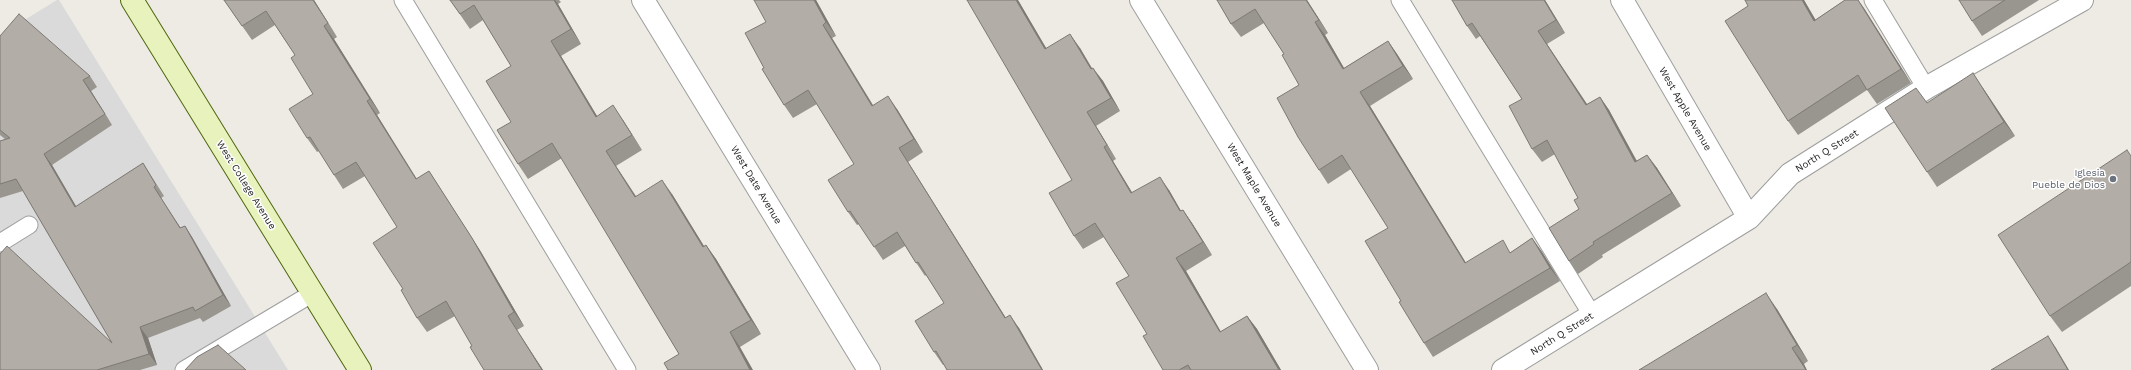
<!DOCTYPE html>
<style>
body{margin:0}
canvas{display:block;background:#edebe3}
</style>
<canvas width="2131" height="370"></canvas>
<script>
const ctx = document.querySelector('canvas').getContext('2d');
ctx.lineJoin = 'round';
function fillPath(path, color) {
  ctx.fillStyle = color;
  ctx.fill(path, 'evenodd');
}
function toPath(rows) {
  const path = new Path2D();
  for (const r of rows) {
    path.moveTo(r[0], r[1]);
    for (let i = 2; i < r.length; i += 2) path.lineTo(r[i], r[i + 1]);
  }
  return path;
}
function trace(path, color, width, dash) {
  ctx.strokeStyle = color;
  ctx.lineWidth = width;
  ctx.lineCap = dash ? 'butt' : 'round';
  ctx.setLineDash(dash || []);
  ctx.stroke(path);
}
function write(font, color, halo, rows, align = 'center') {
  ctx.font = font + ' "Work Sans",sans-serif';
  ctx.lineWidth = 3;
  ctx.setLineDash([]);
  ctx.textBaseline = 'middle';
  ctx.strokeStyle = halo;
  ctx.fillStyle = color;
  for (const [text, x, y, turn = 0] of rows) {
    ctx.save();
    ctx.translate(x, y);
    ctx.rotate((+turn || 0) * Math.PI / 180);
    ctx.textAlign = isNaN(turn) ? turn : align;
    if (halo) ctx.strokeText(text, 0, 0);
    ctx.fillText(text, 0, 0);
    ctx.restore();
  }
}
fillPath(toPath([
 [57,0,59,0,288,370,0,370,0,35]
]), '#dbdada');
const lane = toPath([
 [403,0,627,370],
 [1400,0,1592,315],
 [1873,0,1926,88],
 [0,243,29,225],
 [184,370,313,293]
]);
const street = toPath([
 [643,0,869,370],
 [1141,0,1367,370],
 [1622,0,1749,218],
 [1503,370,1749,218,1790,174,1926,88,2082,0]
]);
const secondary = toPath([
 [132,0,360,370]
]);
trace(lane, '#9e9e9e', 19);
trace(street, '#9e9e9e', 24);
trace(secondary, '#506710', 24);
trace(lane, '#fff', 17);
trace(street, '#fff', 22);
trace(secondary, '#e7f2bc', 22);
fillPath(toPath([
 [224,0,314,0,337,37,334,39,380,113,377,115,417,179,429,171,438,185,481,252,524,326,517,330,543,370,484,370,472,346,455,316,427,332,417,318,403,289,397,227,365,176,343,189,334,175,319,151,317,152,307,138,313,94,295,55,275,25,252,40],
 [450,0,559,0,561,2,558,4,581,44,561,56,597,116,623,120,642,150,616,166,636,196,672,194,704,246,706,245,716,259,761,334,740,347,679,354,562,158,528,179,518,164,511,122,511,66,483,20,470,29],
 [816,0,836,36,832,38,873,105,897,109,923,152,908,162,1006,318,1019,328,1043,370,947,370,944,365,943,365,934,352,944,303,926,275,925,276,905,246,883,260,859,224,857,225,848,212,854,164,817,104,793,118,784,105,764,68,766,22],
 [1018,0,1046,49,1080,48,1092,68,1103,81,1120,111,1096,126,1116,159,1113,161,1132,193,1169,190,1181,211,1183,210,1192,223,1212,255,1186,271,1221,332,1247,316,1257,329,1281,370,1163,370,1147,334,1129,276,1104,237,1083,249,1074,236,1072,180],
 [1217,0,1307,0,1328,33,1325,35,1344,68,1388,41,1397,54,1413,79,1370,106,1466,263,1511,252,1532,238,1542,252,1560,281,1433,357,1424,343,1401,301,1388,228,1351,169,1328,184,1319,170,1299,85,1284,54,1264,23,1241,37,1231,24],
 [1452,0,1545,0,1565,33,1547,44,1587,104,1600,97,1609,110,1637,161,1647,155,1657,168,1681,206,1602,255,1603,257,1578,274,1569,261,1579,209,1578,198,1555,154,1542,162,1532,149,1522,99,1480,36,1476,39,1467,26],
 [1745,0,1804,0,1815,20,1845,0,1858,0,1911,83,1877,104,1867,90,1798,135,1788,121,1748,6],
 [1959,0,2039,0,1982,36,1972,21],
 [0,36,90,76,97,87,91,91,112,125,52,165,76,207,143,163,164,196,161,198,180,228,185,226,192,237,231,306,203,322,200,318,148,338,157,365,140,370,0,370,112,343,23,191,0,198,0,141,5,139,0,135],
 [1983,88,2015,136,1937,187,1927,172,1927,103],
 [2131,156,2131,286,2062,332,2050,316],
 [1777,309,1808,361,1804,364,1639,370]
]), '#99958f');
fillPath(toPath([
 [313,0,314,0,337,37,328,23],
 [554,0,555,0,558,4,581,44,571,29],
 [814,0,816,0,836,36,826,22],
 [1016,0,1018,0,1055,63,1045,49],
 [1306,0,1307,0,1328,33,1319,20],
 [1544,0,1545,0,1565,33,1556,20],
 [1802,0,1804,0,1824,34,1814,21],
 [1858,0,1864,8,1911,83,1901,69],
 [1315,22,1325,35,1352,82,1343,69],
 [823,25,832,38,881,119,872,106],
 [324,26,334,39,380,113,370,99],
 [1538,31,1547,44,1596,118,1586,105],
 [1070,34,1080,48,1100,83,1091,69],
 [551,41,561,56,606,131,596,117],
 [1388,41,1397,54,1413,79,1403,66],
 [1093,68,1103,81,1120,111,1111,98],
 [1973,73,2015,136,2004,122],
 [83,80,91,91,112,125,105,114],
 [1360,92,1370,106,1474,276,1465,263],
 [888,96,897,109,923,152,914,139],
 [1600,97,1609,110,1644,175,1635,162],
 [367,101,377,115,425,193,416,179],
 [613,105,623,120,642,150,632,135],
 [1087,112,1096,126,1116,159,1107,145],
 [1104,147,1113,161,1141,207,1131,193],
 [899,148,908,162,1014,331,1005,318],
 [606,151,616,166,645,211,635,197],
 [44,154,52,165,83,218,75,207],
 [1647,155,1657,168,1681,206,1672,193],
 [429,171,438,185,481,252,524,326,514,312],
 [1160,177,1169,190,1189,225,1180,211],
 [662,180,672,194,713,261,703,247],
 [154,187,161,198,188,239,180,228],
 [1183,210,1192,223,1212,255,1203,242],
 [185,226,192,237,231,306,223,295],
 [1532,238,1542,252,1560,281,1550,268],
 [706,245,716,259,761,334,751,320],
 [1176,258,1186,271,1229,346,1220,332],
 [1766,293,1777,309,1808,361,1797,345],
 [1010,315,1019,328,1043,370,1042,370],
 [508,316,517,330,543,370,542,370],
 [1247,316,1257,329,1281,370,1279,370],
 [140,327,148,338,157,365,149,354],
 [730,332,740,347,753,370,750,370],
 [2048,336,2056,348,2069,370,2068,370],
 [1792,348,1804,364,1807,370,1806,370]
]), '#7d7974');
const building = toPath([
 [224,0,313,0,328,23,324,26,370,99,367,101,416,179,429,171,472,238,514,312,508,316,542,370,484,370,470,347,472,346,446,301,417,318,401,290,403,289,373,243,397,227,356,162,334,175,310,137,307,138,289,109,313,94,291,58,295,55,266,11,242,26,224,0],
 [450,0,554,0,571,29,551,41,596,117,613,105,632,135,606,151,635,197,662,180,703,247,706,245,751,320,730,332,750,370,668,370,664,363,679,354,552,143,518,164,497,130,511,122,486,81,511,66,474,5,460,14,450,0],
 [754,0,814,0,826,22,823,25,872,106,888,96,914,139,899,148,1005,318,1010,315,1042,370,947,370,936,351,934,352,915,321,944,303,918,262,916,263,897,232,874,247,850,211,848,212,828,180,854,164,808,90,784,105,762,69,764,68,745,33,766,22,754,0],
 [967,0,1016,0,1045,49,1070,34,1091,69,1093,68,1111,98,1087,112,1107,145,1104,147,1131,193,1160,177,1180,211,1183,210,1203,242,1176,258,1220,332,1247,316,1279,370,1191,370,1188,365,1179,370,1163,370,1143,336,1147,334,1116,283,1129,276,1095,223,1074,236,1049,193,1072,180,967,0],
 [1217,0,1306,0,1319,20,1315,22,1343,69,1388,41,1403,66,1360,92,1465,263,1503,240,1510,253,1532,238,1550,268,1424,343,1399,302,1401,301,1365,241,1388,228,1342,155,1319,170,1298,137,1277,98,1299,85,1282,55,1284,54,1255,9,1231,24,1217,0],
 [1452,0,1544,0,1556,20,1538,31,1586,105,1600,97,1635,162,1647,155,1672,193,1593,242,1594,244,1569,261,1549,228,1579,209,1574,200,1578,198,1547,140,1532,149,1509,106,1522,99,1472,23,1467,26,1452,0],
 [1745,0,1802,0,1814,21,1845,0,1858,0,1901,69,1867,90,1858,75,1788,121,1725,21,1748,6,1745,0],
 [1959,0,2005,0,1972,21,1959,0],
 [19,14,90,76,83,80,105,114,44,154,75,207,143,163,156,185,154,187,180,228,185,226,223,295,195,311,193,307,140,327,149,354,97,370,0,370,0,254,7,246,112,343,16,179,0,184,0,141,10,138,0,130,0,36,19,14],
 [1973,73,2004,122,1927,172,1885,108,1916,88,1927,103,1973,73],
 [2127,150,2131,156,2131,262,2050,316,1998,235,2127,150],
 [1766,293,1797,345,1792,348,1806,370,1639,370,1766,293],
 [2048,336,2068,370,1991,370,2048,336],
 [218,345,246,370,185,370,197,357,218,345]
]);
fillPath(building, '#b2ada6');
trace(building, '#7d7974', 1);
for (const [x, y, r, color] of [
 [2113,179,4,"#6b7280"]
]) {
  const dot = new Path2D();
  dot.arc(x, y, r, 0, 2 * Math.PI);
  ctx.fillStyle = color;
  ctx.fill(dot);
  trace(dot, '#fff', 1.5);
}
write('10px', '#1d1d1d', '#fff', [
 ["West Apple Avenue",1685,109,60],
 ["North Q Street",1827,151,-32],
 ["West College Avenue",246,185,58],
 ["West Date Avenue",756,185,59],
 ["West Maple Avenue",1254,185,59],
 ["North Q Street",1562,334,-32]
]);
write('10px', '#5b616d', '#fff', [
 ["Iglesia",2105,173],
 ["Pueble de Dios",2105,185]
], 'right');
</script>
